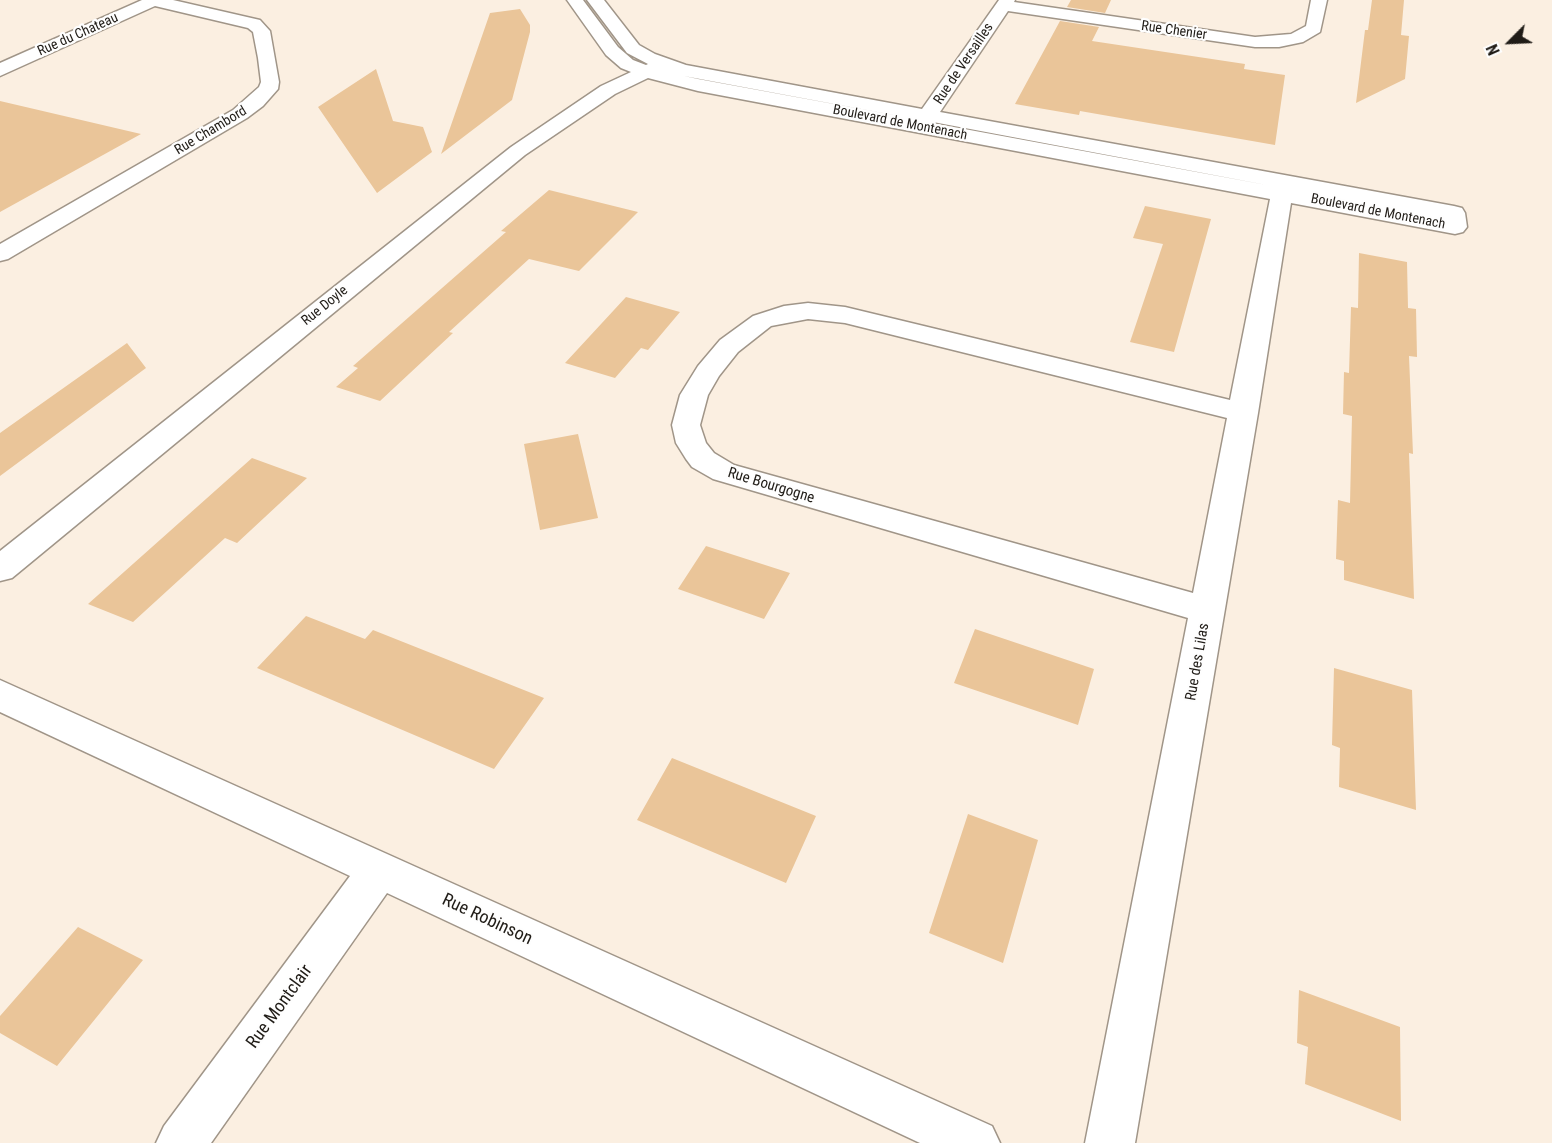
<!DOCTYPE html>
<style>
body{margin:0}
#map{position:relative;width:1552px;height:1143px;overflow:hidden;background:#fbefe1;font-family:"Roboto Condensed",sans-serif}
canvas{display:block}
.north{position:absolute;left:1480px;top:12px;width:60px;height:60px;-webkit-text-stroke:4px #fefefe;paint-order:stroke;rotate:246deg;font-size:16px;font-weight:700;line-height:24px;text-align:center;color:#201c17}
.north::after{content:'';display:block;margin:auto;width:21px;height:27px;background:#201c17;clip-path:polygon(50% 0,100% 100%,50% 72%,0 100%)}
</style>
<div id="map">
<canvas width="1552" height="1143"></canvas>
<div class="north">N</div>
</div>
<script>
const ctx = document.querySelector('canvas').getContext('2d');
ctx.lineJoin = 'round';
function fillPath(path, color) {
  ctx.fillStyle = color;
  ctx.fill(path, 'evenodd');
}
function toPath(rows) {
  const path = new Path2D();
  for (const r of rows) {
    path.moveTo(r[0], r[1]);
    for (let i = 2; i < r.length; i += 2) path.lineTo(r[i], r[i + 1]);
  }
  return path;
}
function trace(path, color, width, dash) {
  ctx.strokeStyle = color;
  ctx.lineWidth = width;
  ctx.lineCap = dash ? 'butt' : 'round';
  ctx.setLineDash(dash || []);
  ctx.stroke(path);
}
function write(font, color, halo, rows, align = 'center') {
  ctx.font = font + ' "Roboto Condensed",sans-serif';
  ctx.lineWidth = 4.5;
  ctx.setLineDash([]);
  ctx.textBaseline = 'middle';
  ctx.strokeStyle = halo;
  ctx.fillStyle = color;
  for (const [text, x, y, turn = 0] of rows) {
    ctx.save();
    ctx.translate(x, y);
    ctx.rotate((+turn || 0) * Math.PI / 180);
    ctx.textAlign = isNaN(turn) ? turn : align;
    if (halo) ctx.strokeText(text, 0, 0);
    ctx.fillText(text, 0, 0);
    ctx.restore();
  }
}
fillPath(toPath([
 [1071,0,1111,0,1105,13,1067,7],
 [1372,0,1404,0,1401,35,1409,36,1405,79,1356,103,1365,30,1368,30],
 [520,9,530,25,530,32,512,100,441,154,490,13],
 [1060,21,1099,27,1092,41,1245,64,1244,69,1285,75,1275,145,1080,111,1079,115,1015,104],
 [376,69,393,121,423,127,432,152,377,193,318,107],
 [0,101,141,134,0,212],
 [549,190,638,212,579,271,529,259,449,332,453,333,380,401,336,387,358,368,353,366,506,232,501,231],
 [1145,206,1211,219,1174,352,1130,342,1163,244,1133,238],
 [1359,253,1407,262,1408,308,1416,309,1417,357,1409,356,1413,454,1409,453,1414,599,1344,580,1344,561,1336,559,1338,500,1350,503,1352,416,1343,414,1344,372,1349,373,1351,307,1358,308],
 [626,297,680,312,648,350,641,348,615,378,565,363],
 [127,343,146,368,0,476,0,433],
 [578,434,598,518,540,530,524,444],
 [252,458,307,478,237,543,225,538,133,622,88,604],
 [706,546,790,573,764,619,678,589],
 [306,616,365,639,373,630,544,698,494,769,257,668],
 [975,629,1094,669,1078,725,954,683],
 [1334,668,1412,690,1416,810,1339,787,1340,748,1332,745],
 [672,758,816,816,786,883,637,820],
 [968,814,1038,840,1003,963,929,933],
 [78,927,143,960,57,1066,0,1033,0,1016],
 [1299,990,1400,1027,1401,1121,1305,1084,1308,1047,1297,1043]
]), '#eac599');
const minor = toPath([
 [142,0,173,0,260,20,270,31,279,82,278,89,263,106,247,118,8,259,0,261,0,244,233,110,259,87,261,82,258,58,253,32,248,28,155,6,0,76,0,63,142,0],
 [567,0,583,0,618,47,633,60,646,65,648,64,627,53,587,0,604,0,639,45,655,54,686,65,922,109,999,0,1015,0,1014,2,1255,37,1291,34,1306,26,1311,0,1327,0,1320,32,1303,42,1279,47,1255,47,1008,11,940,112,1454,206,1462,208,1465,213,1467,227,1463,232,1455,234,1291,203,1258,413,1135,1143,1085,1143,1188,618,713,479,692,467,686,459,676,443,672,425,680,395,698,366,720,340,753,316,784,306,808,303,845,307,1230,400,1270,199,698,91,648,78,615,94,525,155,12,578,0,581,0,551,511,147,601,86,631,72,621,68,606,55,567,0],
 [684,76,915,119,698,79,684,76],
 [933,122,1272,186,932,123,933,122],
 [808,319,845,323,1227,418,1193,593,734,465,714,453,706,443,700,425,708,395,719,376,738,352,771,326,808,319],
 [0,680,992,1126,1000,1143,920,1143,387,893,211,1143,156,1143,164,1126,350,876,0,712,0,680]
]);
trace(minor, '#a09588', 3);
fillPath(minor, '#fff');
write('14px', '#201c17', '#fefefe', [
 ["Rue Chenier",1174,31,8],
 ["Rue du Chateau",78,35,-24],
 ["Rue de Versailles",964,64,-56],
 ["Boulevard de Montenach",900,123,11],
 ["Rue Chambord",211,131,-31],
 ["Boulevard de Montenach",1378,212,11],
 ["Rue Doyle",325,306,-39]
]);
write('15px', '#201c17', '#fefefe', [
 ["Rue Bourgogne",771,486,17],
 ["Rue des Lilas",1198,662,-80]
]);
write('18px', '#201c17', '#fefefe', [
 ["Rue Robinson",487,920,25],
 ["Rue Montclair",280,1007,-54]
]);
</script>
